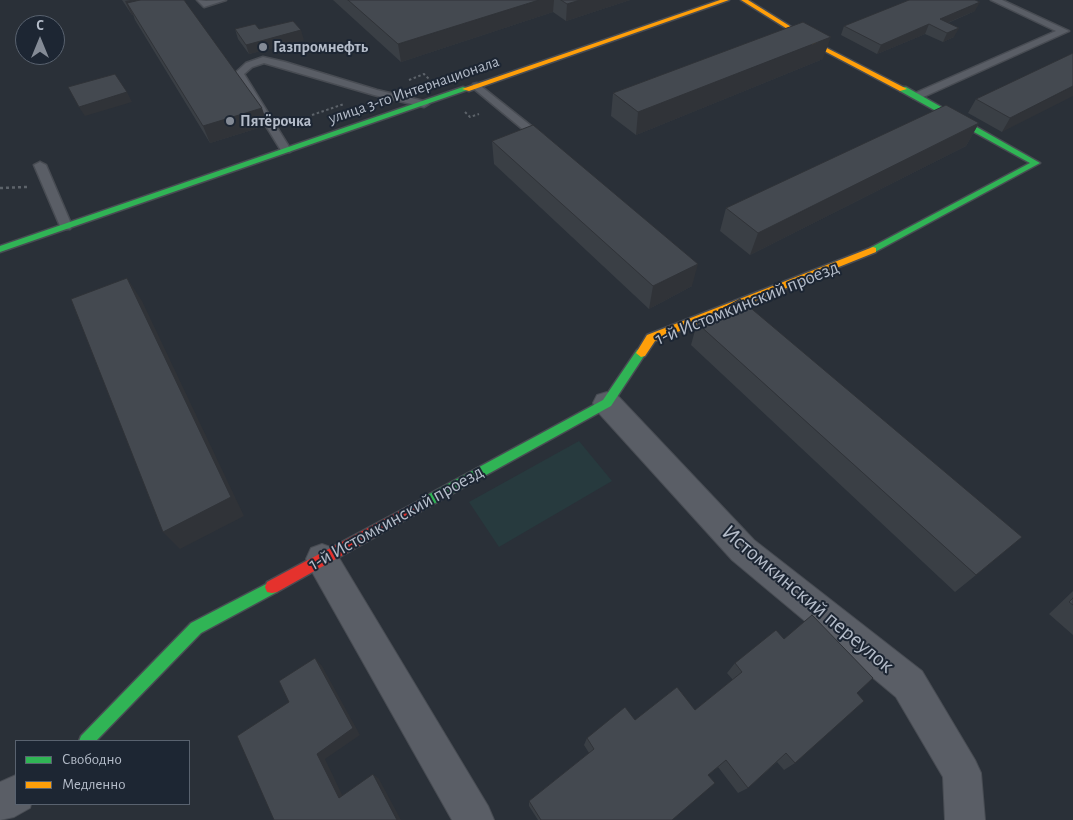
<!DOCTYPE html>
<meta charset="utf-8">
<style>
body{margin:0}
#map{position:relative;width:1073px;height:820px;overflow:hidden;background:#2a3038;font-family:"Alegreya Sans",sans-serif}
canvas{display:block}
.legend{position:absolute;left:15px;top:740px;width:175px;height:65px;box-sizing:border-box;background:#1d2633;border:1px solid #59626f;margin:0;padding:6px 9px;list-style:none;font-size:15px;color:#b4bcc9}
.legend li{display:flex;align-items:center;gap:10px;height:25px}
.legend b{width:25px;border:1px solid #59626f}
.north{position:absolute;left:15px;top:15px;width:50px;height:50px;box-sizing:border-box;background:#1d2633;border:1px solid #59626f;border-radius:50%;rotate:0deg;font-size:14px;font-weight:700;line-height:20px;text-align:center;color:#b4bcc9}
.north::after{content:'';display:block;margin:auto;width:18px;height:22px;background:#848b96;clip-path:polygon(50% 0,100% 100%,50% 72%,0 100%)}
</style>
<div id="map">
<canvas width="1073" height="820"></canvas>
<ul class="legend">
<li><b style="height:6px;background:#30b455"></b>Свободно</li>
<li><b style="height:6px;background:#ff9f0a"></b>Медленно</li>
</ul>
<div class="north">С</div>
</div>
<script>
const ctx = document.querySelector('canvas').getContext('2d');
ctx.lineJoin = 'round';
function fillPath(path, color) {
  ctx.fillStyle = color;
  ctx.fill(path, 'evenodd');
}
function toPath(rows) {
  const path = new Path2D();
  for (const r of rows) {
    path.moveTo(r[0], r[1]);
    for (let i = 2; i < r.length; i += 2) path.lineTo(r[i], r[i + 1]);
  }
  return path;
}
function trace(path, color, width, dash) {
  ctx.strokeStyle = color;
  ctx.lineWidth = width;
  ctx.lineCap = dash ? 'butt' : 'round';
  ctx.setLineDash(dash || []);
  ctx.stroke(path);
}
function write(font, color, halo, rows, align = 'center') {
  ctx.font = font + ' "Alegreya Sans",sans-serif';
  ctx.lineWidth = 4;
  ctx.setLineDash([]);
  ctx.textBaseline = 'middle';
  ctx.strokeStyle = halo;
  ctx.fillStyle = color;
  for (const [text, x, y, turn = 0] of rows) {
    ctx.save();
    ctx.translate(x, y);
    ctx.rotate((+turn || 0) * Math.PI / 180);
    ctx.textAlign = isNaN(turn) ? turn : align;
    if (halo) ctx.strokeText(text, 0, 0);
    ctx.fillText(text, 0, 0);
    ctx.restore();
  }
}
fillPath(toPath([
 [579,441,612,481,499,547,469,502]
]), '#273a3e');
const lane = toPath([
 [197,0,206,1,226,0,204,7,197,0],
 [991,0,1002,0,1069,31,921,98,913,98,913,94,1056,31,991,0],
 [263,57,285,62,377,90,428,102,429,104,424,107,374,95,264,63,252,67,244,74,291,150,290,152,282,152,234,74,246,63,263,57],
 [477,83,545,137,546,139,545,141,537,141,473,88,473,84,477,83],
 [40,162,46,165,72,226,70,229,62,229,60,226,34,165,40,162]
]);
const street = toPath([
 [607,392,617,395,754,540,922,671,975,760,981,773,985,820,945,820,943,777,896,697,732,560,597,411,593,403,597,395,607,392],
 [322,544,333,548,488,806,494,820,452,820,311,570,306,559,311,548,322,544],
 [16,775,16,804,31,804,30,808,14,817,0,820,0,782,16,775]
]);
const fast = toPath([
 [463,87,470,89,0,252,0,246,463,87],
 [900,87,906,87,1040,163,873,253,870,252,870,248,1030,163,900,91,900,87],
 [641,349,646,353,611,406,430,506,426,507,422,506,420,502,422,498,603,400,637,350,641,349],
 [272,581,277,582,279,587,277,592,201,633,96,741,79,741,81,736,191,623,272,581]
]);
const slow = toPath([
 [720,0,729,0,469,91,462,89,720,0],
 [741,0,748,0,817,43,907,89,900,91,813,45,741,0],
 [873,247,876,248,876,252,655,341,645,356,641,357,636,353,647,335,873,247]
]);
const jam = toPath([
 [426,497,430,498,432,502,430,506,277,592,272,593,267,592,265,587,267,582,426,497]
]);
trace(lane, '#484c53', 3);
trace(street, '#484c53', 2);
trace(fast, '#484c53', 3);
trace(slow, '#484c53', 3);
trace(jam, '#484c53', 3);
trace(toPath([
 [409,80,424,74,429,79],
 [465,112,470,117,479,114],
 [312,115,344,104]
]), '#5d636a', 2, [2.5, 2.5]);
trace(toPath([
 [0,188,27,187]
]), '#5d636a', 2.5, [3, 3]);
fillPath(lane, '#5a5e66');
fillPath(street, '#5a5e66');
fillPath(fast, '#30b455');
fillPath(slow, '#ff9f0a');
fillPath(jam, '#e5322d');
fillPath(toPath([
 [122,0,184,0,268,125,210,143,135,20,133,14,132,15],
 [333,0,630,0,566,21,553,12,401,62],
 [975,11,948,23,954,37,943,42,925,34,877,54,841,35,844,26],
 [235,29,259,29,304,40,249,54,238,39],
 [1073,53,1002,132,968,113,976,99],
 [823,59,636,135,611,116,613,93],
 [979,123,966,146,750,255,720,231,726,208],
 [492,141,692,286,649,309,494,164],
 [697,323,976,575,955,592,691,345],
 [1073,591,1073,635,1049,614],
 [784,639,857,693,795,763,784,770,777,762,748,788,738,793,718,767,708,775,672,820,538,820,529,806,529,801,589,753,584,745,587,738,635,720,695,710,733,680,727,673,735,663]
]), '#3a3f45');
fillPath(toPath([
 [131,0,175,0,127,3,133,14,132,15,125,1],
 [539,0,554,0,553,12,401,62,398,44],
 [580,0,630,0,566,21,567,4],
 [980,2,975,11,935,28,940,19],
 [929,24,925,34,877,54,881,45],
 [959,28,954,37,943,42,947,33],
 [301,30,304,40,249,54,246,45],
 [831,37,823,59,636,135,638,112],
 [1073,86,1073,96,1002,132,1010,118],
 [127,92,132,102,85,116,79,107],
 [262,108,268,125,210,143,203,126],
 [979,123,966,146,750,255,758,233],
 [698,264,692,286,649,309,653,286],
 [127,278,142,301,244,516,180,549,163,532],
 [315,658,322,666,360,735,325,759,346,803,339,798,317,754],
 [373,774,379,779,401,820,397,820]
]), '#303338');
const building = toPath([
 [140,0,184,0,262,108,203,126,127,3,140,0],
 [348,0,539,0,398,44,348,0],
 [561,0,580,0,567,4,561,0],
 [909,0,975,0,980,2,940,19,959,28,947,33,929,24,881,45,844,26,909,0],
 [293,21,301,30,246,45,235,29,255,24,259,29,293,21],
 [803,22,831,37,638,112,613,93,803,22],
 [1073,53,1073,86,1010,118,976,99,1073,53],
 [115,74,127,92,79,107,68,87,115,74],
 [946,105,979,123,758,233,726,208,946,105],
 [533,125,698,264,653,286,492,141,533,125],
 [127,278,231,497,163,532,71,299,127,278],
 [740,299,1022,537,976,575,697,323,740,299],
 [1073,598,1073,605,1069,602,1073,598],
 [812,615,873,678,857,693,864,701,795,763,786,753,748,788,726,760,708,775,715,783,672,820,541,820,529,801,594,749,587,738,625,707,635,720,677,687,695,710,742,672,735,663,776,630,784,639,812,615],
 [315,658,353,728,317,754,339,798,373,774,397,820,274,820,237,736,289,702,279,681,315,658]
]);
fillPath(building, '#444950');
trace(building, '#303338', 1);
for (const [x, y, r, color] of [
 [263,47,5,"#848b96"],
 [230,121,5,"#848b96"]
]) {
  const dot = new Path2D();
  dot.arc(x, y, r, 0, 2 * Math.PI);
  ctx.fillStyle = color;
  ctx.fill(dot);
  trace(dot, '#1d2633', 2);
}
write('bold 16px', '#b4bcc9', '#1d2633', [
 ["Газпромнефть",273,47],
 ["Пятёрочка",240,121]
], 'left');
write('16px', '#b4bcc9', '#1d2633', [
 ["улица 3-го Интернационала",414,90,-19]
]);
write('19px', '#b4bcc9', '#1d2633', [
 ["1-й Истомкинский проезд",747,303,-22],
 ["1-й Истомкинский проезд",396,518,-29]
]);
write('22px', '#b4bcc9', '#1d2633', [
 ["Истомкинский переулок",808,599,40]
]);
</script>
